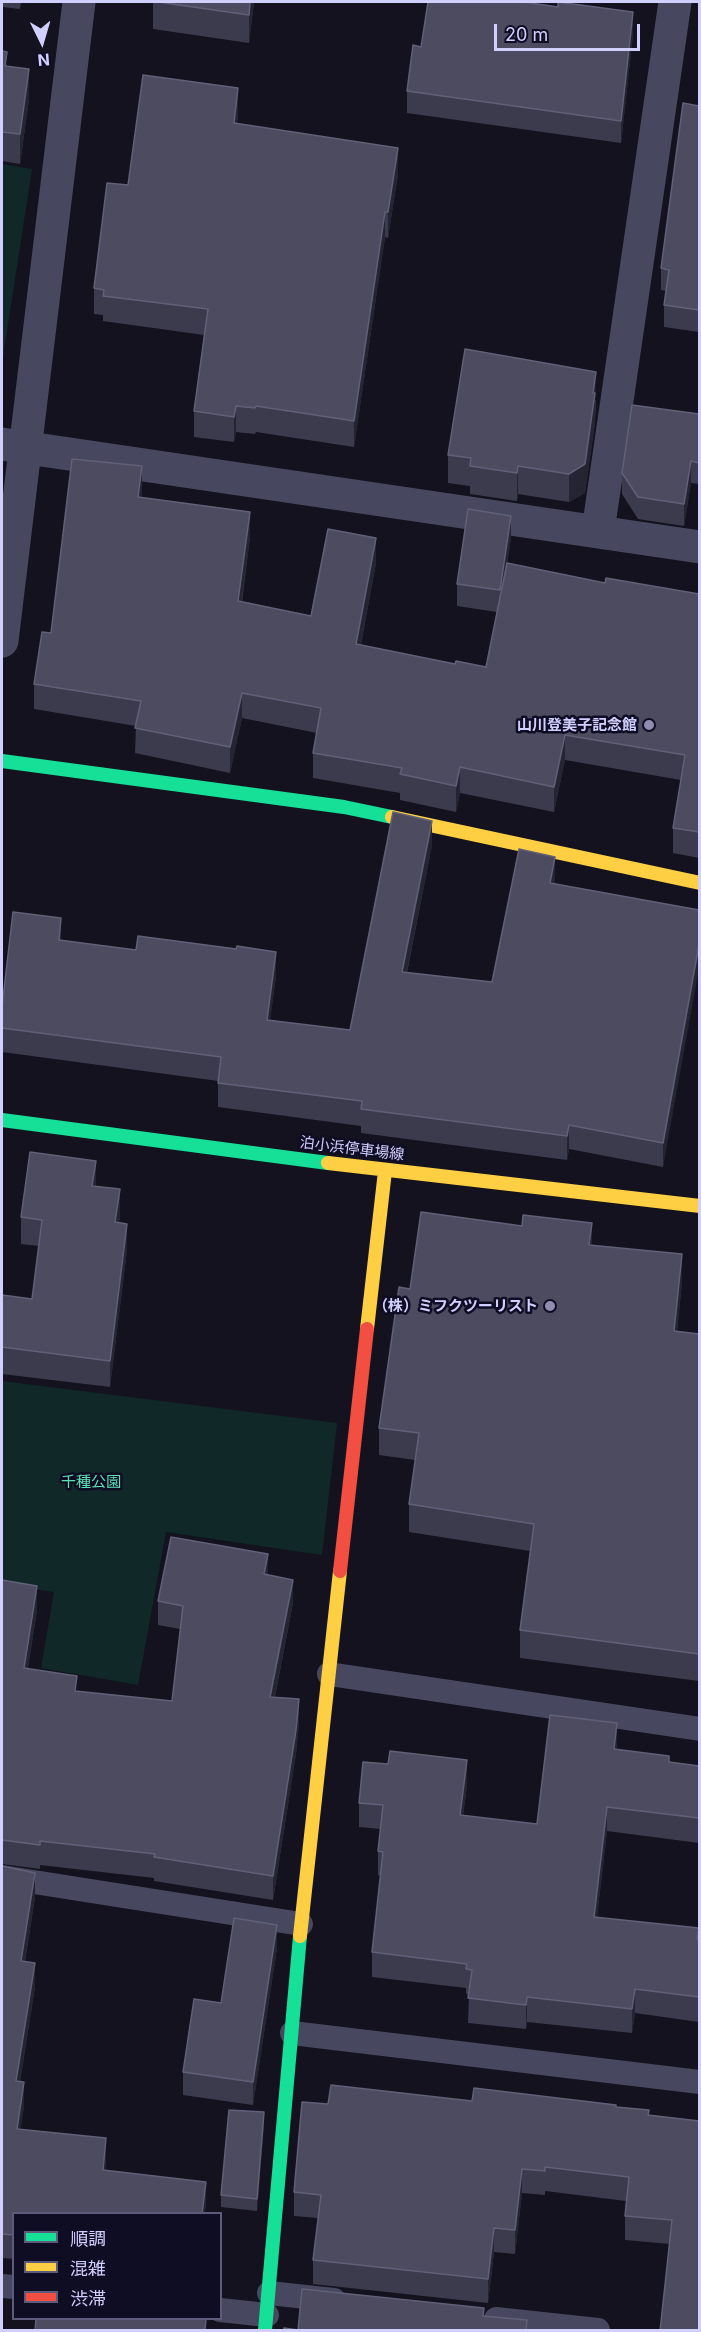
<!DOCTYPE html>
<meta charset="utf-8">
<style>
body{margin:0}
#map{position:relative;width:701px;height:2332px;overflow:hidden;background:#13121e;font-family:Inter,"Noto Sans JP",sans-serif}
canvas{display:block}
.frame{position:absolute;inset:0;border:3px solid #d1cfff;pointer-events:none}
.legend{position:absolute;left:12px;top:2212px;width:210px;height:108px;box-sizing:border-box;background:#0f0d23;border:2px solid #5d5b7b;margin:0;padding:8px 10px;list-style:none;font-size:18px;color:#d1cfff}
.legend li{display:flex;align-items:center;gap:12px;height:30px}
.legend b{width:30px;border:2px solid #5d5b7b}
.north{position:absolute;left:12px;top:12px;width:60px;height:60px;-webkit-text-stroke:4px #0f0d23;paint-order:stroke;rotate:175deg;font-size:16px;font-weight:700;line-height:24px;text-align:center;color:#d1cfff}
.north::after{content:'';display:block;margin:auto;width:21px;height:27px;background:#d1cfff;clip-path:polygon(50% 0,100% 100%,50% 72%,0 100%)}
.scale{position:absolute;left:494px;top:24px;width:146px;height:27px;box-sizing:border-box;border:3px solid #d1cfff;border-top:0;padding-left:8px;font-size:18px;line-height:21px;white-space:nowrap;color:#d1cfff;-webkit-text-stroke:4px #0f0d23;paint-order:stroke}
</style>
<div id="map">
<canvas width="701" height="2332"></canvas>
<div class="frame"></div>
<ul class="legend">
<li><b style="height:8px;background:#16e098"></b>順調</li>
<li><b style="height:8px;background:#ffcf43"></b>混雑</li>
<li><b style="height:8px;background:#f24e42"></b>渋滞</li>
</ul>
<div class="north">N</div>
<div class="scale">20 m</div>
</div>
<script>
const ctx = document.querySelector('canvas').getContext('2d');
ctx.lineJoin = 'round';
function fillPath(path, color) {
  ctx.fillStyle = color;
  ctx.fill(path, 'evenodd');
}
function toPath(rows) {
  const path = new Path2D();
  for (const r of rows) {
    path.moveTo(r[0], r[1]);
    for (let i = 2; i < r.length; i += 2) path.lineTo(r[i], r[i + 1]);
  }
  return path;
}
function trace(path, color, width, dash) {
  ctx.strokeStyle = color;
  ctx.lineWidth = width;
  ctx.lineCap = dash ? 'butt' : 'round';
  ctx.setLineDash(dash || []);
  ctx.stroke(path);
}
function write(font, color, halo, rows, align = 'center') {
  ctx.font = font + ' Inter,"Noto Sans JP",sans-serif';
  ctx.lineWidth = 5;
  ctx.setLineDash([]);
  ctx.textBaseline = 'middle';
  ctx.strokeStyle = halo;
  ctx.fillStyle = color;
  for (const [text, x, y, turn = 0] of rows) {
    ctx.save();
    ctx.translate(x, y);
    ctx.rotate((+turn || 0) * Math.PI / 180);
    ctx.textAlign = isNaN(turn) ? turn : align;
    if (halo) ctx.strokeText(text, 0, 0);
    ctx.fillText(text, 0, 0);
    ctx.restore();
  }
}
fillPath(toPath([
 [2,164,32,169,2,363],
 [2,1381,337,1423,322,1555,166,1532,138,1685,41,1668,54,1592,2,1584]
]), '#102928');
trace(toPath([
 [329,1674,700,1729],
 [2,1877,301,1924],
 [292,2033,700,2082],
 [2,2286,14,2287],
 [269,2293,334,2300],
 [220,2310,267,2315],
 [496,2319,598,2330]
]), '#47485f', 24);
trace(toPath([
 [2,444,700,547],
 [598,531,675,2],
 [2,641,79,2]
]), '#47485f', 33);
trace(toPath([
 [2,761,344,807,392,817],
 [2,1120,328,1163],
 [265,2330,300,1936]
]), '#16e098', 14);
trace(toPath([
 [392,817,700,883],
 [328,1163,700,1206],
 [367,1329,385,1171],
 [300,1936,340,1571]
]), '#ffcf43', 14);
trace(toPath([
 [340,1571,367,1329]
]), '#f24e42', 14);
fillPath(toPath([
 [2,2,21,2,20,9,2,7],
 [153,2,254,2,249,43,153,29],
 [633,34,621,143,407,113,407,91,421,47],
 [2,51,7,66,29,99,20,164,2,161],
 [699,106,699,332,664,327,664,305,666,291,661,290,661,268],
 [238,114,237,124,398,174,388,238,385,237,354,447,256,432,255,434,236,432,234,442,194,437,194,411,204,335,103,321,103,315,94,314,94,288,128,185],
 [596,400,595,422,585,493,569,502,518,494,517,501,470,494,470,486,448,483,448,455],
 [699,414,699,484,691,483,684,526,638,519,622,494,622,473],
 [142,492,141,497,250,537,242,602,311,616,376,563,361,645,455,664,486,667,497,612,457,606,457,584,511,538,507,564,605,583,699,594,699,858,673,853,673,828,681,780,565,760,554,812,460,793,456,812,400,800,400,793,313,778,313,753,317,733,242,718,230,773,135,753,136,726,34,709,34,684,51,633],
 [432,845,407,973,492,982,555,881,554,884,699,910,663,1167,569,1149,567,1160,361,1133,361,1126,218,1107,218,1081,2,1052,2,1007,61,940,276,976,270,1020,350,1030],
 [96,1186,120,1216,119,1223,127,1250,110,1387,2,1374,2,1295,32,1299,39,1246,21,1244,21,1217],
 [592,1245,682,1282,677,1332,699,1334,699,1681,520,1658,520,1630,530,1551,409,1532,409,1504,415,1460,379,1455,379,1428,410,1289],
 [268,1575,293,1603,275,1697,299,1723,296,1754,273,1900,154,1881,154,1878,40,1865,40,1869,2,1864,2,1580,37,1610,28,1668,77,1691,172,1701,180,1629,158,1625,158,1601],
 [617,1749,669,1762,699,1766,699,1843,607,1831,597,1917,699,1939,699,2022,635,2013,632,2033,527,2022,526,2029,468,2023,469,1994,466,1994,466,1988,372,1977,372,1952,381,1876,378,1875,378,1851,381,1829,359,1827,359,1803,467,1785,463,1816,537,1824],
 [2,1866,35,1897,25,1962,35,1987,20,2082,24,2106,20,2130,106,2162,105,2171,206,2206,14,2214,14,2259,2,2258],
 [277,1948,253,2105,183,2095,183,2072,221,2003],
 [472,2101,616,2107,649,2115,699,2121,670,2244,625,2240,625,2216,626,2201,545,2191,545,2195,522,2193,515,2254,494,2252,488,2303,313,2284,313,2260,318,2218,294,2216,294,2192,328,2104],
 [264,2124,257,2211,221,2207,221,2195]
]), '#3c3b4d');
fillPath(toPath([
 [250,2,254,2,249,43,249,15],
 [633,12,633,34,621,143,621,121],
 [29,69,29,99,20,164,20,134],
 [238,88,238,114,234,149,234,123],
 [398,148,398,174,388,238,388,212],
 [385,212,385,237,354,447,354,421],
 [596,372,595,422,585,493,569,502,569,474,593,393],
 [236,406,236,432,234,442,234,417],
 [691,461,691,483,684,526,684,504],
 [142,466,142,492,138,522,138,497],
 [518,466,518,494,517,501,517,473],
 [250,512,250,537,238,627,238,601],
 [511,516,511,538,500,612,500,590],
 [376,538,376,563,356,670,356,644],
 [242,693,242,718,230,773,230,747],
 [565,735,565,760,554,812,554,787],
 [460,767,460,793,456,812,456,786],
 [432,821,432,845,402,996,402,972],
 [555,857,555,881,550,908,550,883],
 [61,918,61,942,59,940],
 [699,945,699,969,663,1167,663,1143],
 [276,952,276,976,267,1044,267,1020],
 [569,1125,569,1149,567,1160,567,1136],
 [96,1161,96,1188,92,1186],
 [120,1189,120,1216,115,1249,115,1222],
 [592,1223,592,1251,589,1245],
 [127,1224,127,1250,110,1387,110,1361],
 [682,1254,682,1282,674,1359,674,1331],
 [268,1554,268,1578,264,1574],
 [293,1580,293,1603,270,1721,270,1697],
 [37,1586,37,1610,24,1692,24,1668],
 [299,1699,299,1723,296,1754,273,1900,273,1876],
 [617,1723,617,1747,614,1773,614,1749],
 [467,1760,467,1785,460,1839,460,1815],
 [607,1807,607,1831,594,1941,594,1917],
 [35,1873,35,1897,21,1985,21,1961],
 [277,1925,277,1948,253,2105,253,2082],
 [35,1963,35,1987,16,2105,16,2081],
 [635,1989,635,2013,632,2033,632,2009],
 [527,1997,527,2022,526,2029,526,2005],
 [24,2082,24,2106,17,2153,17,2129],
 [264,2112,264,2124,257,2211,257,2199],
 [106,2138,106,2162,103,2194,103,2170],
 [522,2169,522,2193,515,2254,515,2230],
 [206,2182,206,2206,205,2214,202,2214],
 [494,2228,494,2252,488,2303,488,2279]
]), '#252432');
const building = toPath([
 [158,2,250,2,249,15,158,2],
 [428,2,524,2,558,7,558,2,633,12,621,121,407,91,413,45,421,47,428,2],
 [2,51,7,52,5,66,29,69,20,134,2,132,2,51],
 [143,75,238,88,234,123,398,148,388,212,385,212,354,421,256,406,255,408,236,406,234,417,194,411,208,309,103,296,104,290,94,288,107,183,128,185,143,75],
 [683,103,699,106,699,310,664,305,669,270,661,268,683,103],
 [465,349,596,372,593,393,595,393,585,464,569,474,518,466,517,473,470,466,471,458,448,455,465,349],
 [632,405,699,414,699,463,691,461,684,504,638,497,622,473,632,405],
 [72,459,142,466,138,497,250,512,238,601,311,616,328,529,376,538,356,644,455,664,456,661,486,667,507,563,605,583,606,578,699,594,699,832,673,828,685,755,565,735,554,787,460,767,456,786,400,774,402,768,313,753,321,708,242,693,230,747,135,728,141,701,34,684,42,632,51,633,72,459],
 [468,509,511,516,500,590,457,584,468,509],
 [393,812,432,821,402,972,492,982,519,849,555,857,550,883,699,910,699,945,663,1143,569,1125,567,1136,361,1109,362,1101,218,1083,221,1057,2,1028,2,1007,13,912,61,918,59,940,136,950,138,936,236,949,237,946,276,952,267,1020,350,1030,393,812],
 [30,1152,96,1161,92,1186,120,1189,115,1222,127,1224,110,1361,2,1347,2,1295,32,1299,42,1220,21,1217,30,1152],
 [421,1212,522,1226,523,1215,592,1223,589,1245,682,1254,674,1331,699,1334,699,1654,520,1630,534,1524,409,1504,419,1433,379,1428,399,1287,410,1289,421,1212],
 [171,1537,268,1554,264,1574,293,1580,270,1697,299,1699,296,1730,273,1876,154,1857,155,1854,40,1841,40,1845,2,1840,2,1580,37,1586,24,1668,77,1676,75,1691,172,1701,183,1606,158,1601,171,1537],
 [550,1715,617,1723,614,1749,669,1756,669,1762,699,1766,699,1818,607,1807,594,1917,699,1928,697,1939,699,1939,699,1997,635,1989,632,2009,527,1997,526,2005,468,1998,472,1970,466,1969,467,1964,372,1952,383,1852,378,1851,383,1805,359,1803,363,1762,388,1764,390,1751,467,1760,460,1815,537,1824,550,1715],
 [2,1866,35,1873,21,1961,35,1963,16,2081,24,2082,17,2129,106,2138,103,2170,206,2182,202,2214,14,2214,14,2235,2,2234,2,1866],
 [234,1918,277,1925,253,2082,183,2072,194,1999,221,2003,234,1918],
 [331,2085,472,2101,474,2088,616,2105,616,2107,649,2110,648,2115,699,2121,699,2331,660,2331,672,2220,625,2216,629,2177,545,2167,545,2171,522,2169,515,2230,494,2228,488,2279,313,2260,321,2195,294,2192,302,2102,328,2104,331,2085],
 [229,2110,264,2112,257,2199,221,2195,229,2110],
 [302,2289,484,2308,483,2316,527,2320,526,2330,531,2331,283,2331,284,2328,298,2330,302,2289],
 [36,2319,206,2319,205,2331,35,2331,36,2319]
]);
fillPath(building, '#4c4b60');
trace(building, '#616079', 1.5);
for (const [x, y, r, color] of [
 [649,725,6,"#8e8db0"],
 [550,1306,6,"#8e8db0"]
]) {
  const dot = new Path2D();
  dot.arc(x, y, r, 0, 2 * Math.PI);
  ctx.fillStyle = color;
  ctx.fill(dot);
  trace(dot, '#0f0d23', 2);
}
write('bold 15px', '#d1cfff', '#0f0d23', [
 ["山川登美子記念館",637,725],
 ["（株）ミフクツーリスト",538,1306]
], 'right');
write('15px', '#d1cfff', '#0f0d23', [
 ["泊小浜停車場線",352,1149,7]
]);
write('15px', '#58e2b5', '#0f0d23', [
 ["千種公園",91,1482]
]);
</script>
